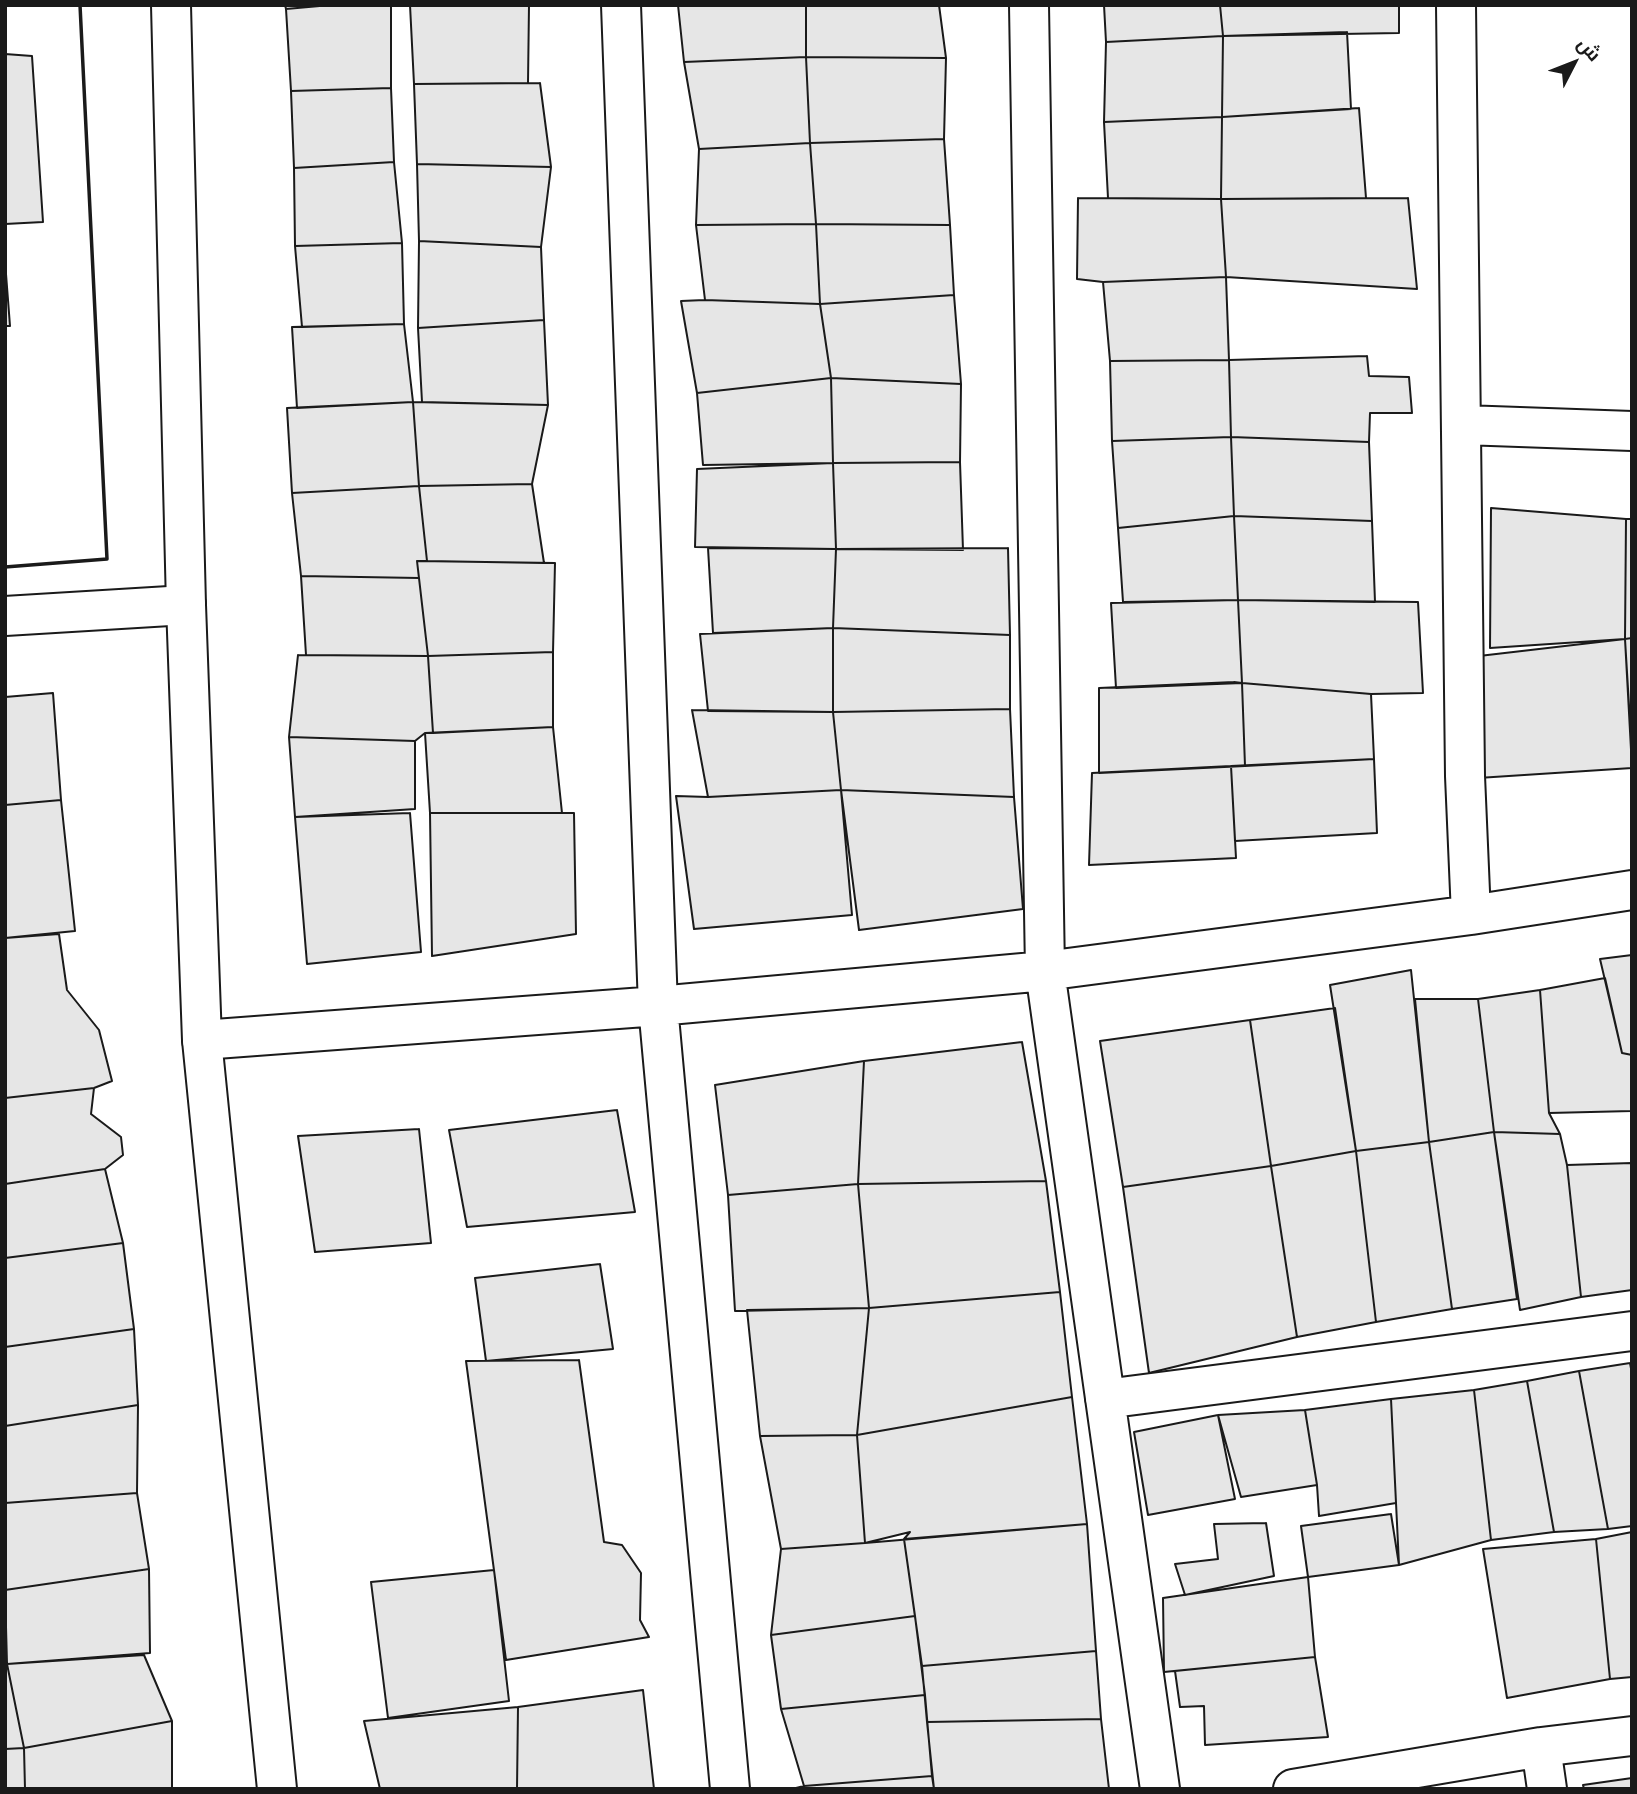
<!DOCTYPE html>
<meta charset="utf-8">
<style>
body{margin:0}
#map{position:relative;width:1637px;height:1794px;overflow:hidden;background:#fff;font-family:Commissioner,Cairo,sans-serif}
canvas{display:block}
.frame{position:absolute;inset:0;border:7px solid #1a1a1a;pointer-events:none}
.north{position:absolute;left:1539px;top:28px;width:70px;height:70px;-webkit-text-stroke:5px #fff;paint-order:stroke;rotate:48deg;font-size:19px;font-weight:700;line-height:28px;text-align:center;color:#1a1a1a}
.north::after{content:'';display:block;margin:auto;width:24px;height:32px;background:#1a1a1a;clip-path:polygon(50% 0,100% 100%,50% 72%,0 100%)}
</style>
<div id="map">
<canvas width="1637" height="1794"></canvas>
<div class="frame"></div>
<div class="north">ش</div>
</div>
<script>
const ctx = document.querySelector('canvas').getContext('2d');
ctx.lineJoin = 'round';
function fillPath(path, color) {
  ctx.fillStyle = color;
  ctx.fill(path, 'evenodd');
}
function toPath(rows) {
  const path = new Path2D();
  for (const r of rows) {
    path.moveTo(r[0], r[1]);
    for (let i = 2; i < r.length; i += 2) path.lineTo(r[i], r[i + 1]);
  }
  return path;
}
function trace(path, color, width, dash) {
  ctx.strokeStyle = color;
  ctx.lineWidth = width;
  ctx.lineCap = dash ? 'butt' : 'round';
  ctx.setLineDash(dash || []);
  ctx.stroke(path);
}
const building = toPath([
 [285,5,331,5,286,9,285,5],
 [331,5,391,5,391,88,291,91,286,9,331,5],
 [410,5,529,5,528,83,414,84,410,5],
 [678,5,806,5,806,57,684,62,678,5],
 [806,5,939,5,946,58,806,57,806,5],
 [1104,5,1220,5,1223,36,1106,42,1104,5],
 [1220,5,1399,5,1399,33,1223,36,1220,5],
 [1347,32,1351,109,1222,117,1223,36,1347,32],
 [1223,36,1222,117,1104,122,1106,42,1223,36],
 [5,54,32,56,43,222,5,224,5,54],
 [806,57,946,58,944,139,810,143,806,57],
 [806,57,810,143,699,149,684,62,806,57],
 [540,83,551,167,417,164,414,84,540,83],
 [391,88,394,162,294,168,291,91,391,88],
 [1359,108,1366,198,1221,199,1222,117,1359,108],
 [1222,117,1221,199,1108,198,1104,122,1222,117],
 [944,139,950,225,816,224,810,143,944,139],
 [810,143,816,224,696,225,699,149,810,143],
 [394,162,402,243,295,246,294,168,394,162],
 [417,164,551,167,541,247,419,241,417,164],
 [1078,198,1221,199,1226,277,1103,282,1077,279,1078,198],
 [1408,198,1417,289,1226,277,1221,199,1408,198],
 [816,224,950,225,954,295,820,304,816,224],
 [816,224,820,304,705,300,696,225,816,224],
 [419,241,541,247,544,320,418,328,419,241],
 [402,243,404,324,302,327,295,246,402,243],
 [5,261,10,326,5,326,5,261],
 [1226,277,1229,360,1110,361,1103,282,1226,277],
 [954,295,961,384,831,378,820,304,954,295],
 [705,300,820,304,831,378,697,393,681,301,705,300],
 [544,320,548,405,422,402,418,328,544,320],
 [404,324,413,402,297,408,292,327,404,324],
 [1367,356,1369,376,1409,377,1412,413,1370,413,1369,442,1231,437,1229,360,1367,356],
 [1229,360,1231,437,1112,441,1110,361,1229,360],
 [831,378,961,384,960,462,833,463,831,378],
 [831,378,833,463,703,465,697,393,831,378],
 [413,402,548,405,532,484,419,486,413,402],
 [413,402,419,486,292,493,287,408,413,402],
 [1231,437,1369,442,1372,521,1234,516,1231,437],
 [1231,437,1234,516,1118,528,1112,441,1231,437],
 [960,462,963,550,836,549,833,463,960,462],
 [833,463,836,549,695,547,697,469,833,463],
 [532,484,544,563,427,561,419,486,532,484],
 [419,486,427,561,417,561,419,578,301,576,292,493,419,486],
 [1491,508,1626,519,1625,639,1490,648,1491,508],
 [1234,516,1372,521,1375,602,1238,600,1234,516],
 [1234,516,1238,600,1123,602,1118,528,1234,516],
 [1626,519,1632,519,1632,638,1625,639,1626,519],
 [708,548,836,549,833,628,713,633,708,548],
 [1008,548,1010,635,833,628,836,549,1008,548],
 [417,561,555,563,553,652,428,656,417,561],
 [301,576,419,578,428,656,306,655,301,576],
 [1238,600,1418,602,1423,693,1371,694,1242,683,1238,600],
 [1238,600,1242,683,1116,688,1111,603,1238,600],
 [833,628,833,712,708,711,700,634,833,628],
 [833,628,1010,635,1010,709,833,712,833,628],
 [1632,638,1632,755,1625,639,1632,638],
 [1625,639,1632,768,1478,778,1479,656,1625,639],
 [553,652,553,727,433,733,428,656,553,652],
 [298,655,428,656,433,733,425,733,415,741,289,737,298,655],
 [1234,682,1242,683,1245,766,1099,773,1099,688,1234,682],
 [1242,683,1371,694,1374,759,1245,766,1242,683],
 [53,693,61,800,5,805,5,697,53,693],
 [1010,709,1014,797,841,790,833,712,1010,709],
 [692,710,833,712,841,790,708,797,692,710],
 [553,727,562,813,430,813,425,733,553,727],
 [289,737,415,741,415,809,295,817,289,737],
 [1374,759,1377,833,1235,841,1231,766,1374,759],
 [1231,766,1236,858,1089,865,1092,773,1231,766],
 [841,790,1014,797,1023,909,859,930,841,790],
 [841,790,852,915,694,929,676,796,708,797,841,790],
 [61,800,75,931,5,938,5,805,61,800],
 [410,813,421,952,307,964,295,817,410,813],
 [430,813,574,813,576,934,432,956,430,813],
 [59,934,67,990,99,1030,112,1081,94,1088,5,1098,5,938,59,934],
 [1632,955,1632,1055,1622,1053,1600,959,1632,955],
 [1411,970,1429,1142,1356,1151,1330,985,1411,970],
 [1605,978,1622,1053,1632,1055,1632,1111,1549,1113,1540,990,1605,978],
 [1540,990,1549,1113,1560,1134,1494,1132,1478,999,1540,990],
 [1415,999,1478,999,1494,1132,1429,1142,1415,999],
 [1335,1008,1356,1151,1271,1166,1250,1020,1335,1008],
 [1250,1020,1271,1166,1123,1187,1100,1041,1250,1020],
 [1022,1042,1046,1181,858,1184,864,1061,1022,1042],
 [864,1061,858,1184,728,1195,715,1085,864,1061],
 [94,1088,91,1114,121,1137,123,1155,105,1169,5,1184,5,1098,94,1088],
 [617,1110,635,1212,467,1227,449,1130,617,1110],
 [419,1129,431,1243,315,1252,298,1136,419,1129],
 [1494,1132,1560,1134,1567,1165,1581,1297,1520,1310,1494,1132],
 [1494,1132,1517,1299,1452,1309,1429,1142,1494,1132],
 [1429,1142,1452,1309,1376,1322,1356,1151,1429,1142],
 [1356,1151,1376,1322,1297,1337,1271,1166,1356,1151],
 [1632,1163,1632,1290,1581,1297,1567,1165,1632,1163],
 [1271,1166,1297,1337,1149,1373,1123,1187,1271,1166],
 [105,1169,123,1243,5,1258,5,1184,105,1169],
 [1046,1181,1060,1292,869,1308,858,1184,1046,1181],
 [858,1184,869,1308,735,1311,728,1195,858,1184],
 [123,1243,134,1329,5,1347,5,1258,123,1243],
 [600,1264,613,1349,486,1361,475,1278,600,1264],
 [1060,1292,1072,1397,857,1435,869,1308,1060,1292],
 [869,1308,857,1435,760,1436,747,1310,869,1308],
 [134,1329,138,1405,5,1426,5,1347,134,1329],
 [579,1360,604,1542,622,1545,641,1573,640,1620,649,1637,506,1660,466,1361,579,1360],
 [1630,1363,1632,1374,1632,1526,1608,1529,1579,1371,1630,1363],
 [1579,1371,1608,1529,1554,1532,1527,1381,1579,1371],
 [1527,1381,1554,1532,1491,1540,1474,1390,1527,1381],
 [1474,1390,1491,1540,1399,1565,1391,1399,1474,1390],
 [1072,1397,1087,1524,865,1543,857,1435,1072,1397],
 [1391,1399,1396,1503,1319,1516,1317,1485,1305,1410,1391,1399],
 [138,1405,137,1493,5,1503,5,1426,138,1405],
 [1305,1410,1317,1485,1241,1497,1218,1415,1305,1410],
 [1218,1415,1235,1499,1148,1515,1134,1432,1218,1415],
 [857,1435,865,1543,781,1549,760,1436,857,1435],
 [137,1493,149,1569,5,1590,5,1503,137,1493],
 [1391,1514,1399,1565,1308,1577,1301,1526,1391,1514],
 [1266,1523,1274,1576,1185,1595,1175,1564,1218,1559,1214,1524,1266,1523],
 [1087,1524,1096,1651,922,1666,904,1539,1087,1524],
 [910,1532,904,1539,915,1616,771,1635,781,1549,865,1543,910,1532],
 [1632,1532,1632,1677,1610,1679,1596,1539,1632,1532],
 [1596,1539,1610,1679,1507,1698,1483,1549,1596,1539],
 [149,1569,150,1653,7,1664,5,1590,149,1569],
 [494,1570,509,1701,388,1718,371,1582,494,1570],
 [1308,1577,1315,1657,1164,1672,1163,1598,1308,1577],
 [915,1616,925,1695,781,1709,771,1635,915,1616],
 [1096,1651,1101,1719,927,1722,922,1666,1096,1651],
 [144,1655,172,1721,24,1748,7,1664,144,1655],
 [1315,1657,1328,1737,1205,1745,1204,1706,1180,1707,1175,1671,1315,1657],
 [7,1664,24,1748,5,1749,5,1665,7,1664],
 [643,1690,654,1789,517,1789,518,1707,643,1690],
 [925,1695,932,1776,804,1786,781,1709,925,1695],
 [518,1707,517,1789,380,1789,364,1721,518,1707],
 [1101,1719,1109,1789,934,1789,927,1722,1101,1719],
 [172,1721,172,1789,25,1789,24,1748,172,1721],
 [24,1748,25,1789,5,1789,5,1749,24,1748],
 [932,1776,934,1789,792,1789,804,1786,932,1776],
 [1632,1778,1632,1789,1584,1789,1583,1785,1632,1778]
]);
fillPath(building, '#e6e6e6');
trace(building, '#1a1a1a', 2);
const minor = toPath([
 [621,5,658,1006,730,1789],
 [1029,5,1045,971,1160,1789],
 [1456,5,1465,776,1471,915],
 [1463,425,1632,431],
 [5,616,186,605],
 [202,1040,658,1006,1045,971,1471,915,1632,890],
 [1105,1399,1632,1331],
 [1541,1747,1547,1789],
 [1293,1789,1541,1747,1632,1736]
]);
const tertiary = toPath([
 [171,5,186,605,202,1040,277,1789]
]);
trace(minor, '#1a1a1a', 42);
trace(tertiary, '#1a1a1a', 42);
trace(minor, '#fff', 38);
trace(tertiary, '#fff', 38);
trace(toPath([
 [5,567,107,559,80,5]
]), '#1a1a1a', 3.5);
</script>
